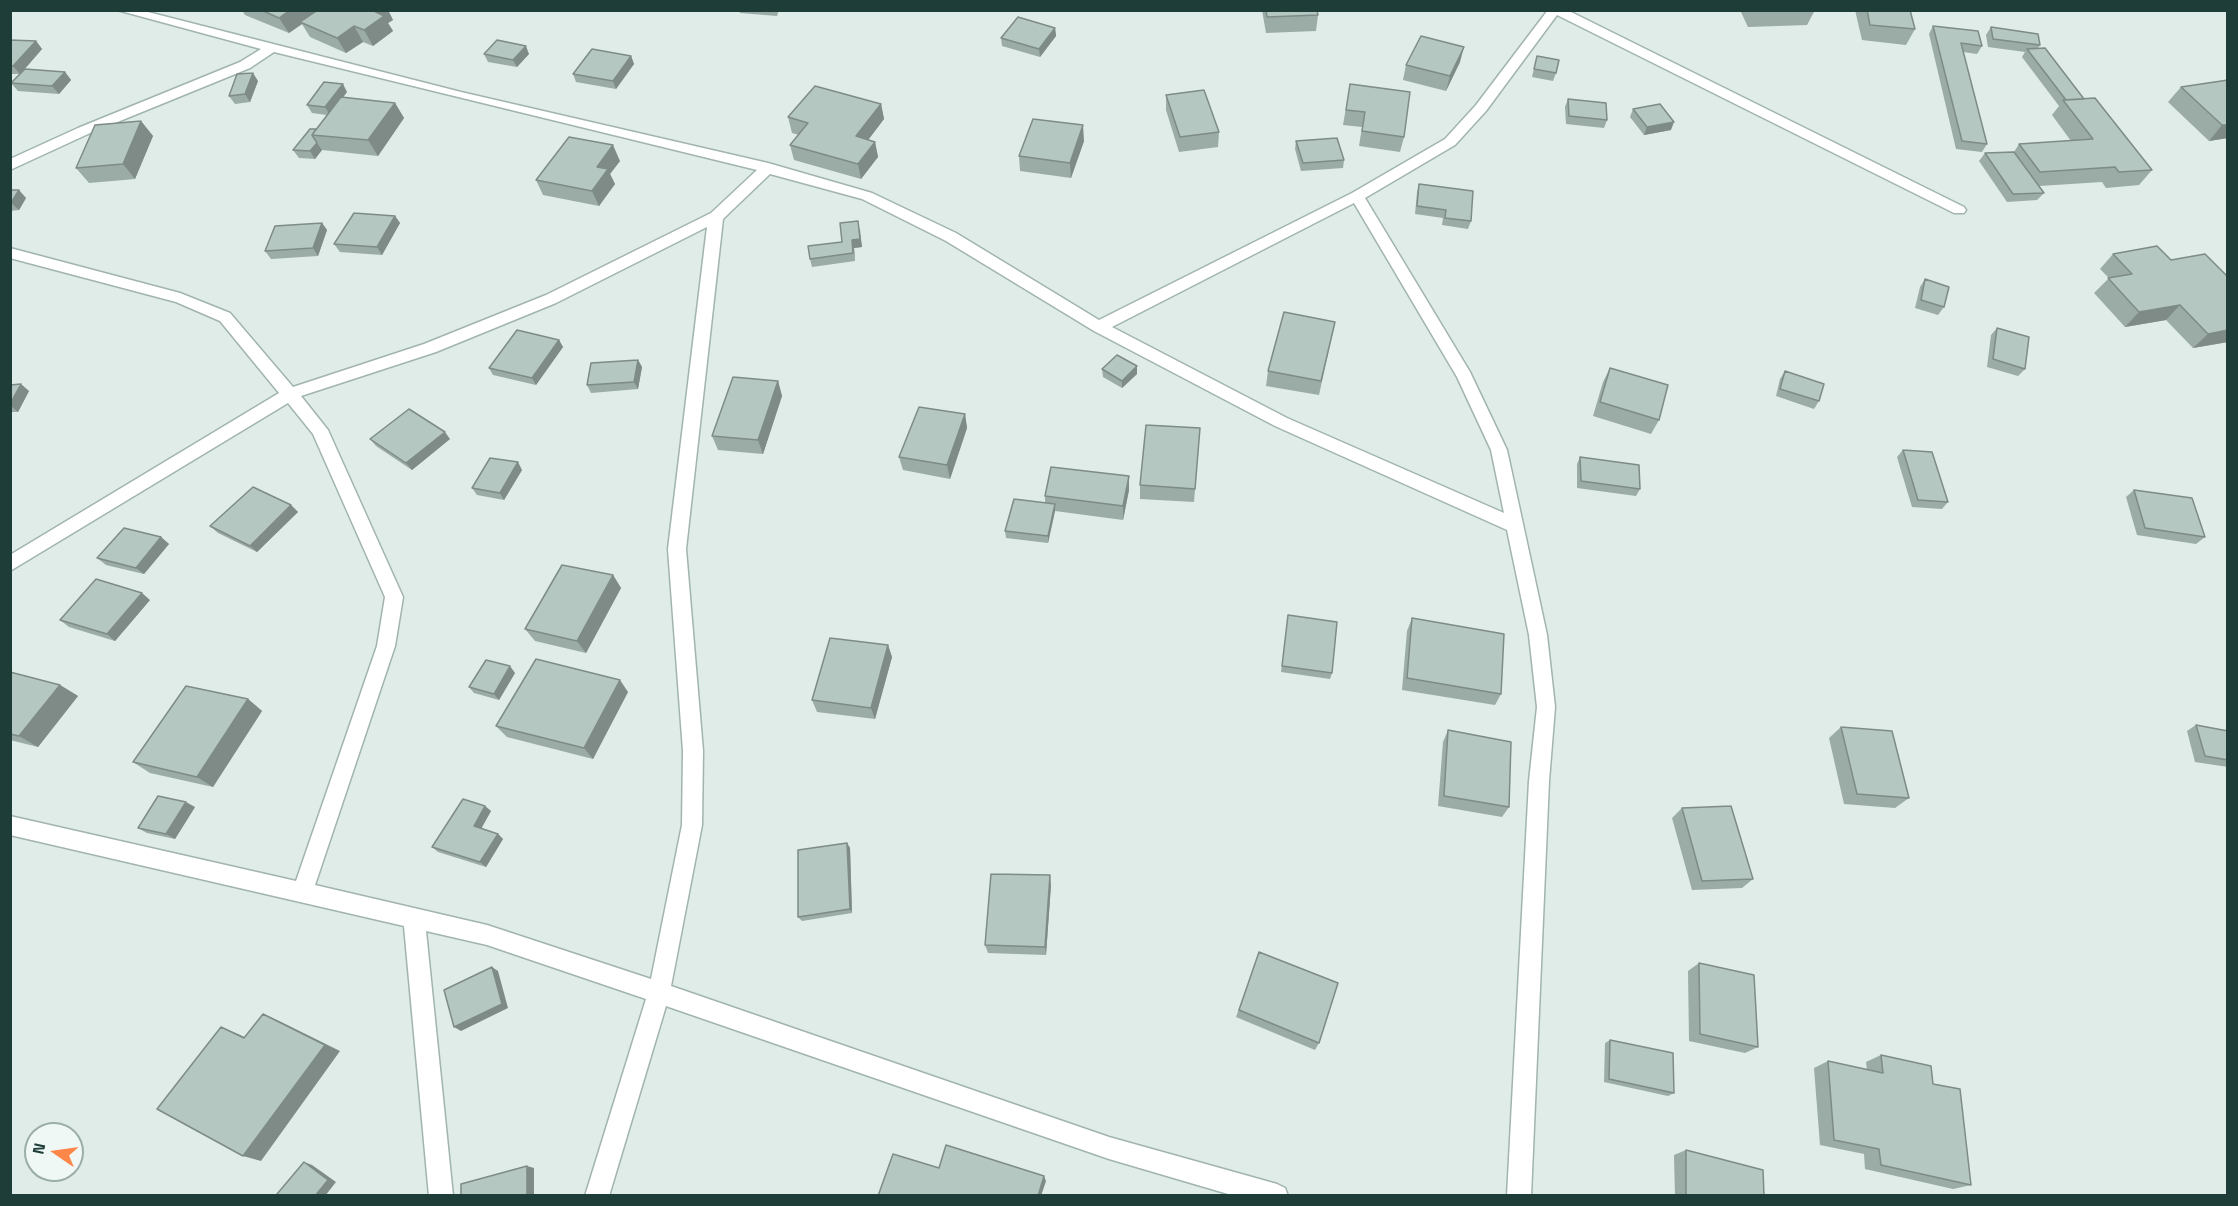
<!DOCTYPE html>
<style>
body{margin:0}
#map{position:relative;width:2238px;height:1206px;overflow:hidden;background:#dfece7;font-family:"Titillium Web",sans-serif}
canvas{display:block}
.frame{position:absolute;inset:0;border:12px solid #1e3d38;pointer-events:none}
.north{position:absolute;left:24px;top:1122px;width:60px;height:60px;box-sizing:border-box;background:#eff8f5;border:2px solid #9bada9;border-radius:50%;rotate:283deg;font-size:16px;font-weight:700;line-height:24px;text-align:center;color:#1e3d38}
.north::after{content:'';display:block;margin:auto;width:21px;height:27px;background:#ff8649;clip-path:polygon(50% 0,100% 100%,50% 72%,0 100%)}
</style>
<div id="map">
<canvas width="2238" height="1206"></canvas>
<div class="frame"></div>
<div class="north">N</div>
</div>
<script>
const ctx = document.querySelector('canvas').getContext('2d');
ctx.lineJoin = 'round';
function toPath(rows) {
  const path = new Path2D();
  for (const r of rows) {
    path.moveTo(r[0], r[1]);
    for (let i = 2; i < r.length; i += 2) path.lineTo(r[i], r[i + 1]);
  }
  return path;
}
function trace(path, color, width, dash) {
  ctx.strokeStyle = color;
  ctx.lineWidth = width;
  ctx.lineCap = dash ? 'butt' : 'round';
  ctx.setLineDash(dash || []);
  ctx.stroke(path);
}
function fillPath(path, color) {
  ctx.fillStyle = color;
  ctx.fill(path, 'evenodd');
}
const minor = toPath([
 [117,10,140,10,461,92,768,163,872,193,956,233,1099,320,1352,193,1445,139,1476,105,1548,10,1567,10,1964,207,1966,210,1964,213,1954,213,1557,15,1486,111,1455,145,1365,198,1470,372,1507,450,1547,635,1555,707,1549,781,1531,1196,1507,1196,1529,781,1537,707,1529,635,1507,530,1275,426,1094,331,946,241,862,199,770,174,723,219,686,549,703,751,702,825,671,986,1109,1137,1277,1184,1285,1188,1288,1196,1235,1196,1109,1159,666,1006,609,1196,585,1196,646,999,487,945,426,931,453,1196,429,1196,404,926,10,835,10,816,296,881,377,646,385,597,313,434,288,403,10,571,10,555,279,393,220,321,176,302,10,258,10,248,180,293,230,313,293,387,424,344,546,295,711,213,757,170,274,52,250,68,88,134,10,170,10,159,78,128,240,62,261,49,117,10],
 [1354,203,1457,377,1491,450,1504,513,1287,418,1112,327,1354,203],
 [707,227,668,549,683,751,682,825,651,979,487,925,315,885,395,646,403,597,328,430,301,396,436,352,556,303,707,227]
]);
trace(minor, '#a1b4af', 3);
fillPath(minor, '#fff');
fillPath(toPath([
 [242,10,388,10,393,20,388,23,393,31,373,46,363,42,346,53,310,37,302,24,289,33,245,15],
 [739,10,779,10,777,16,740,13],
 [1262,10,1317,10,1318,15,1316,31,1266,33],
 [1740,10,1815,10,1807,25,1748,27],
 [1855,10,1910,10,1915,29,1906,45,1862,40],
 [1933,26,1982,46,1977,54,1963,52,1987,144,1982,152,1956,149,1929,34],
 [1991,27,2040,45,2038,48,2084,99,2152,170,2139,185,2106,188,2102,182,2039,186,2044,193,2037,200,2007,202,1979,161,1985,153,2014,152,2019,144,2071,141,2052,115,2059,106,2022,57,2025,52,1988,47,1986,35],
 [1055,28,1056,36,1040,57,1002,46,1001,38],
 [10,40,36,41,42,49,25,69,65,72,71,80,59,94,18,91,11,83,19,74,10,74],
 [484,54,529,54,517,67,488,62],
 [631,56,634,64,616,89,576,82,573,74],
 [1537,56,1556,73,1553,81,1532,77],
 [1460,62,1446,91,1403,80,1406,65],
 [2228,80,2228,138,2209,141,2168,102,2181,87],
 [258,81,250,102,235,104,229,96],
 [1350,84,1404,137,1400,152,1359,146,1362,127,1343,125],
 [347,92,343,97,395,103,404,118,378,156,322,150,315,159,299,158,293,150,316,129,327,115,312,113,307,105],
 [1166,95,1219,132,1218,147,1179,152,1166,110],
 [1568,99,1607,120,1604,128,1566,124,1565,107],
 [881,104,884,119,868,140,875,142,878,157,861,179,794,160,790,145,799,135,792,133,788,117],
 [1633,109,1671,130,1644,135,1630,117],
 [141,121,153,136,135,179,89,183,76,168],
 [1084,141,1071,178,1020,171,1019,156],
 [1296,141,1344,160,1343,168,1301,171,1295,149],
 [620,161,610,174,615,184,599,206,543,195,536,180],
 [1419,184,1471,221,1468,229,1442,225,1443,218,1415,214,1417,192],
 [10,190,26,198,19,210,10,211],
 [395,216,400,223,382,255,340,252,334,244],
 [322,223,327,230,318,256,271,259,265,251],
 [860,229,862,247,854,248,855,261,812,267,810,259,842,242],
 [2113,254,2171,260,2228,342,2193,348,2166,320,2125,327,2094,293,2109,278,2100,269],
 [1925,279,1944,307,1938,315,1915,308,1920,287],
 [1335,322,1319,395,1266,386,1268,371],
 [1997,328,2025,369,2018,376,1987,367,1991,335],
 [559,340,563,347,536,385,493,375,489,368],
 [638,360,642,367,638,389,591,393,587,385],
 [1137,366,1137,374,1122,388,1103,377,1102,369],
 [1610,368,1659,420,1651,434,1593,416,1603,382],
 [1785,371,1819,401,1814,409,1776,396,1780,379],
 [778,381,782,396,763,454,718,450,712,436],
 [10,385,29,391,18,412,10,412],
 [965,414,967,428,950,479,903,470,899,457],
 [1200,428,1194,502,1140,499,1140,485],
 [370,439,450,439,412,470,376,446],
 [1903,450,1948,502,1942,509,1912,507,1897,457],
 [1580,457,1640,489,1636,496,1577,488,1577,464],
 [522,470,504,500,477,495,472,488],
 [1129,490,1123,520,1055,511,1048,543,1006,538,1005,531,1045,503,1045,496],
 [2134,490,2205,537,2196,544,2137,535,2126,497],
 [291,505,298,512,257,552,218,533,210,526],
 [161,537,169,544,144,574,106,565,97,558],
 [613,575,621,588,586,653,535,641,525,629],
 [150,600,115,641,69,627,60,620],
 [1288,615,1332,673,1330,679,1281,672],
 [1412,618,1501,694,1495,705,1402,690,1407,631],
 [888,645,892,657,875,719,817,712,812,700],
 [10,672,60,685,78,696,38,747,10,740],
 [515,673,499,700,474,693,469,687],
 [628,692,593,759,507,737,496,726],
 [248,699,262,711,213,787,150,773,133,762],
 [2196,725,2228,731,2228,767,2195,762,2187,731],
 [1841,727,1909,798,1895,808,1844,804,1829,738],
 [1448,730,1509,807,1502,817,1438,806,1443,742],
 [485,806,491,811,481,828,498,834,503,839,486,867,438,852,432,847],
 [195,807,175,839,147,833,138,828],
 [1682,808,1753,879,1742,888,1692,890,1672,818],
 [847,843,850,848,852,913,802,921,798,917],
 [1051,885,1046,955,988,953,985,945],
 [1259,952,1319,1043,1315,1050,1236,1017],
 [1699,963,1758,1047,1745,1053,1689,1041,1688,971],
 [1610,1040,1674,1093,1668,1096,1604,1082,1605,1043],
 [1881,1055,1933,1084,1971,1185,1953,1189,1865,1169,1864,1154,1820,1145,1814,1068,1828,1061,1867,1070,1866,1062],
 [1686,1150,1764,1196,1675,1196,1674,1155]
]), '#9baba5');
fillPath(toPath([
 [290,10,323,10,300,22,302,24,289,33,279,18],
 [375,10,388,10,393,20,388,23,393,31,373,46,364,30],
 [354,26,363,42,346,53,337,38],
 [1055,28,1056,36,1040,57,1039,49],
 [36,41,42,49,20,74,13,66],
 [526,46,529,54,517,67,513,60],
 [1464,47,1460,62,1446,91,1450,76],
 [631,56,634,64,616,89,613,81],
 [65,72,71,80,59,94,52,86],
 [253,73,258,81,250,102,245,94],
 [343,84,347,92,330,115,325,107],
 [395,103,404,118,378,156,368,140],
 [881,104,884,119,859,152,856,136],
 [141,121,153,136,135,179,123,164],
 [1674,122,1671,130,1644,135,1647,127],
 [1083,125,1084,141,1071,178,1070,163],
 [2222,125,2228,125,2228,138,2209,141],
 [875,142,878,157,861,179,858,164],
 [317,143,322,150,315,159,310,151],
 [613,145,620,161,610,174,615,184,599,206,592,191,597,167],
 [19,190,26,198,19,210,11,203],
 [395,216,400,223,382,255,377,247],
 [858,221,862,247,854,248,855,261,852,240],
 [322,223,327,230,318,256,313,248],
 [2180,305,2166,320,2125,327,2139,312],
 [2228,330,2228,342,2193,348,2208,334],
 [559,340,563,347,536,385,532,378],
 [638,360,642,367,638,389,634,382],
 [1137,366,1137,374,1122,388,1122,381],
 [778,381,782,396,763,454,758,440],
 [21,384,29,391,18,412,10,405,10,404],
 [965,414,967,428,950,479,947,465],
 [445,432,450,439,412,470,406,463],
 [518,462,522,470,504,500,500,493],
 [1129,476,1129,490,1123,520,1123,506],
 [1055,504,1055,511,1048,543,1048,536],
 [291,505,298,512,257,552,250,546],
 [161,537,169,544,144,574,136,568],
 [613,575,621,588,586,653,577,641],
 [142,593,150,600,115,641,107,634],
 [888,645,892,657,875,719,871,708],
 [510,666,515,673,499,700,494,694],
 [620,680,628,692,593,759,584,748],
 [60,685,78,696,38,747,19,736],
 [248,699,262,711,213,787,197,777],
 [186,802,195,807,175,839,166,834],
 [485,806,491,811,480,831,474,826],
 [498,834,503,839,486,867,480,862],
 [847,843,850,848,852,913,850,909],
 [1050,875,1051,885,1046,955,1045,947],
 [492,967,498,971,508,1008,461,1031,454,1027],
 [263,1014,279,1021,340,1051,261,1161,243,1156],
 [221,1027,238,1034,261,1045,244,1038],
 [304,1162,312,1165,336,1182,325,1196,315,1196],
 [527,1166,534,1168,534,1196,527,1196],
 [1044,1176,1046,1181,1041,1196,1038,1196]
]), '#7e8b86');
const building = toPath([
 [261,10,290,10,279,18,261,10],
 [318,10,375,10,374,11,384,16,364,30,354,26,337,38,300,22,318,10],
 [1266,10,1317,10,1318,15,1267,17,1266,10],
 [1867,10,1910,10,1915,29,1870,25,1867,10],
 [1018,17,1055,28,1039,49,1001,38,1018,17],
 [1933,26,1978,31,1982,46,1961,43,1987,144,1962,141,1933,26],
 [1991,27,2038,34,2040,45,1993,39,1991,27],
 [1421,36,1464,47,1450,76,1406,65,1421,36],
 [10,40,36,41,13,66,10,66,10,40],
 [497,40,526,46,513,60,484,54,497,40],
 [2045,48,2084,99,2066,100,2027,49,2045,48],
 [592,49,631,56,613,81,573,74,592,49],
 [1537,56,1559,60,1556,73,1534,69,1537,56],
 [25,69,65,72,52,86,11,83,25,69],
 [253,73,245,94,229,96,237,74,253,73],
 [2228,80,2228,125,2222,125,2181,87,2228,80],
 [324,82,343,84,325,107,307,105,324,82],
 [1350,84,1410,92,1404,137,1362,131,1365,112,1346,110,1350,84],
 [815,86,881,104,856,136,875,142,858,164,790,145,808,123,788,117,815,86],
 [1204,90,1219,132,1180,137,1166,95,1204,90],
 [341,97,395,103,368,140,312,135,341,97],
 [2095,98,2152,170,2119,172,2115,167,2040,172,2019,144,2093,139,2063,100,2095,98],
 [1568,99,1606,103,1607,120,1569,116,1568,99],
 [1660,104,1674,122,1647,127,1633,109,1660,104],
 [1033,119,1083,125,1070,163,1019,156,1033,119],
 [141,121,123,164,76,168,95,125,141,121],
 [310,129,316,129,312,135,317,143,310,151,293,150,310,129],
 [569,137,613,145,597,167,608,169,592,191,536,180,569,137],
 [1337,138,1344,160,1303,163,1296,141,1337,138],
 [2014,152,2044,193,2013,194,1985,153,2014,152],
 [1419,184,1473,191,1471,221,1445,218,1446,210,1417,206,1419,184],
 [10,190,19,190,11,203,10,203,10,190],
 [354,213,395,216,377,247,334,244,354,213],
 [858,221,860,239,852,240,853,253,810,259,808,246,842,242,840,223,858,221],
 [322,223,313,248,265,251,275,226,322,223],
 [2157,246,2171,260,2205,254,2228,277,2228,330,2208,334,2180,305,2139,312,2108,278,2132,274,2113,254,2157,246],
 [1925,279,1949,287,1944,307,1921,300,1925,279],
 [1284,312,1335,322,1321,381,1268,371,1284,312],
 [1997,328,2029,337,2025,369,1993,359,1997,328],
 [517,330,559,340,532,378,489,368,517,330],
 [1117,355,1137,366,1122,381,1102,369,1117,355],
 [638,360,634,382,587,385,591,363,638,360],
 [1610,368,1668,385,1659,420,1600,402,1610,368],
 [1785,371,1824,384,1819,401,1780,389,1785,371],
 [733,377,778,381,758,440,712,436,733,377],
 [21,384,10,404,10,385,21,384],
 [919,407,965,414,947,465,899,457,919,407],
 [409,409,445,432,406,463,370,439,409,409],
 [1146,425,1200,428,1195,489,1140,485,1146,425],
 [1903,450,1932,452,1948,502,1918,500,1903,450],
 [1580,457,1639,465,1640,489,1581,481,1580,457],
 [490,458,518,462,500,493,472,488,490,458],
 [1051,467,1129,476,1123,506,1045,496,1051,467],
 [253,487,291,505,250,546,210,526,253,487],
 [2134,490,2192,498,2205,537,2145,528,2134,490],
 [1014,499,1055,504,1048,536,1005,531,1014,499],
 [124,528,161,537,136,568,97,558,124,528],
 [562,565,613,575,577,641,525,629,562,565],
 [96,579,142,593,107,634,60,620,96,579],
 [1288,615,1337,622,1332,673,1282,666,1288,615],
 [1412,618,1504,634,1501,694,1407,678,1412,618],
 [830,638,888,645,871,708,812,700,830,638],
 [536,659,620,680,584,748,496,726,536,659],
 [486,660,510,666,494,694,469,687,486,660],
 [10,672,60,685,19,736,10,734,10,672],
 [186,686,248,699,197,777,133,762,186,686],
 [2196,725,2228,731,2228,760,2205,756,2196,725],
 [1841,727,1892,731,1909,798,1857,794,1841,727],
 [1448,730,1511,742,1509,807,1444,796,1448,730],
 [158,796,186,802,166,834,138,828,158,796],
 [463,799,485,806,474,826,498,834,480,862,432,847,463,799],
 [1731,806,1753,879,1702,881,1682,808,1731,806],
 [847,843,850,909,798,917,798,850,847,843],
 [991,874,1050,875,1045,947,985,945,991,874],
 [1259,952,1338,983,1319,1043,1239,1010,1259,952],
 [1699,963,1754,975,1758,1047,1700,1034,1699,963],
 [492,967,502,1004,454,1027,444,990,492,967],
 [263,1014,325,1045,243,1156,157,1109,221,1027,244,1038,263,1014],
 [1610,1040,1673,1053,1674,1093,1609,1079,1610,1040],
 [1881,1055,1931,1066,1933,1084,1960,1089,1971,1185,1881,1165,1879,1149,1834,1140,1828,1061,1883,1073,1881,1055],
 [946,1145,1044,1176,1038,1196,878,1196,893,1154,939,1168,946,1145],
 [1686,1150,1763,1170,1764,1196,1686,1196,1686,1150],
 [304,1162,328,1180,315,1196,280,1196,277,1194,304,1162],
 [527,1166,527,1196,461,1196,461,1184,527,1166]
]);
fillPath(building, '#b4c7c0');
trace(building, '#7e8b86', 1.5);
</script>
